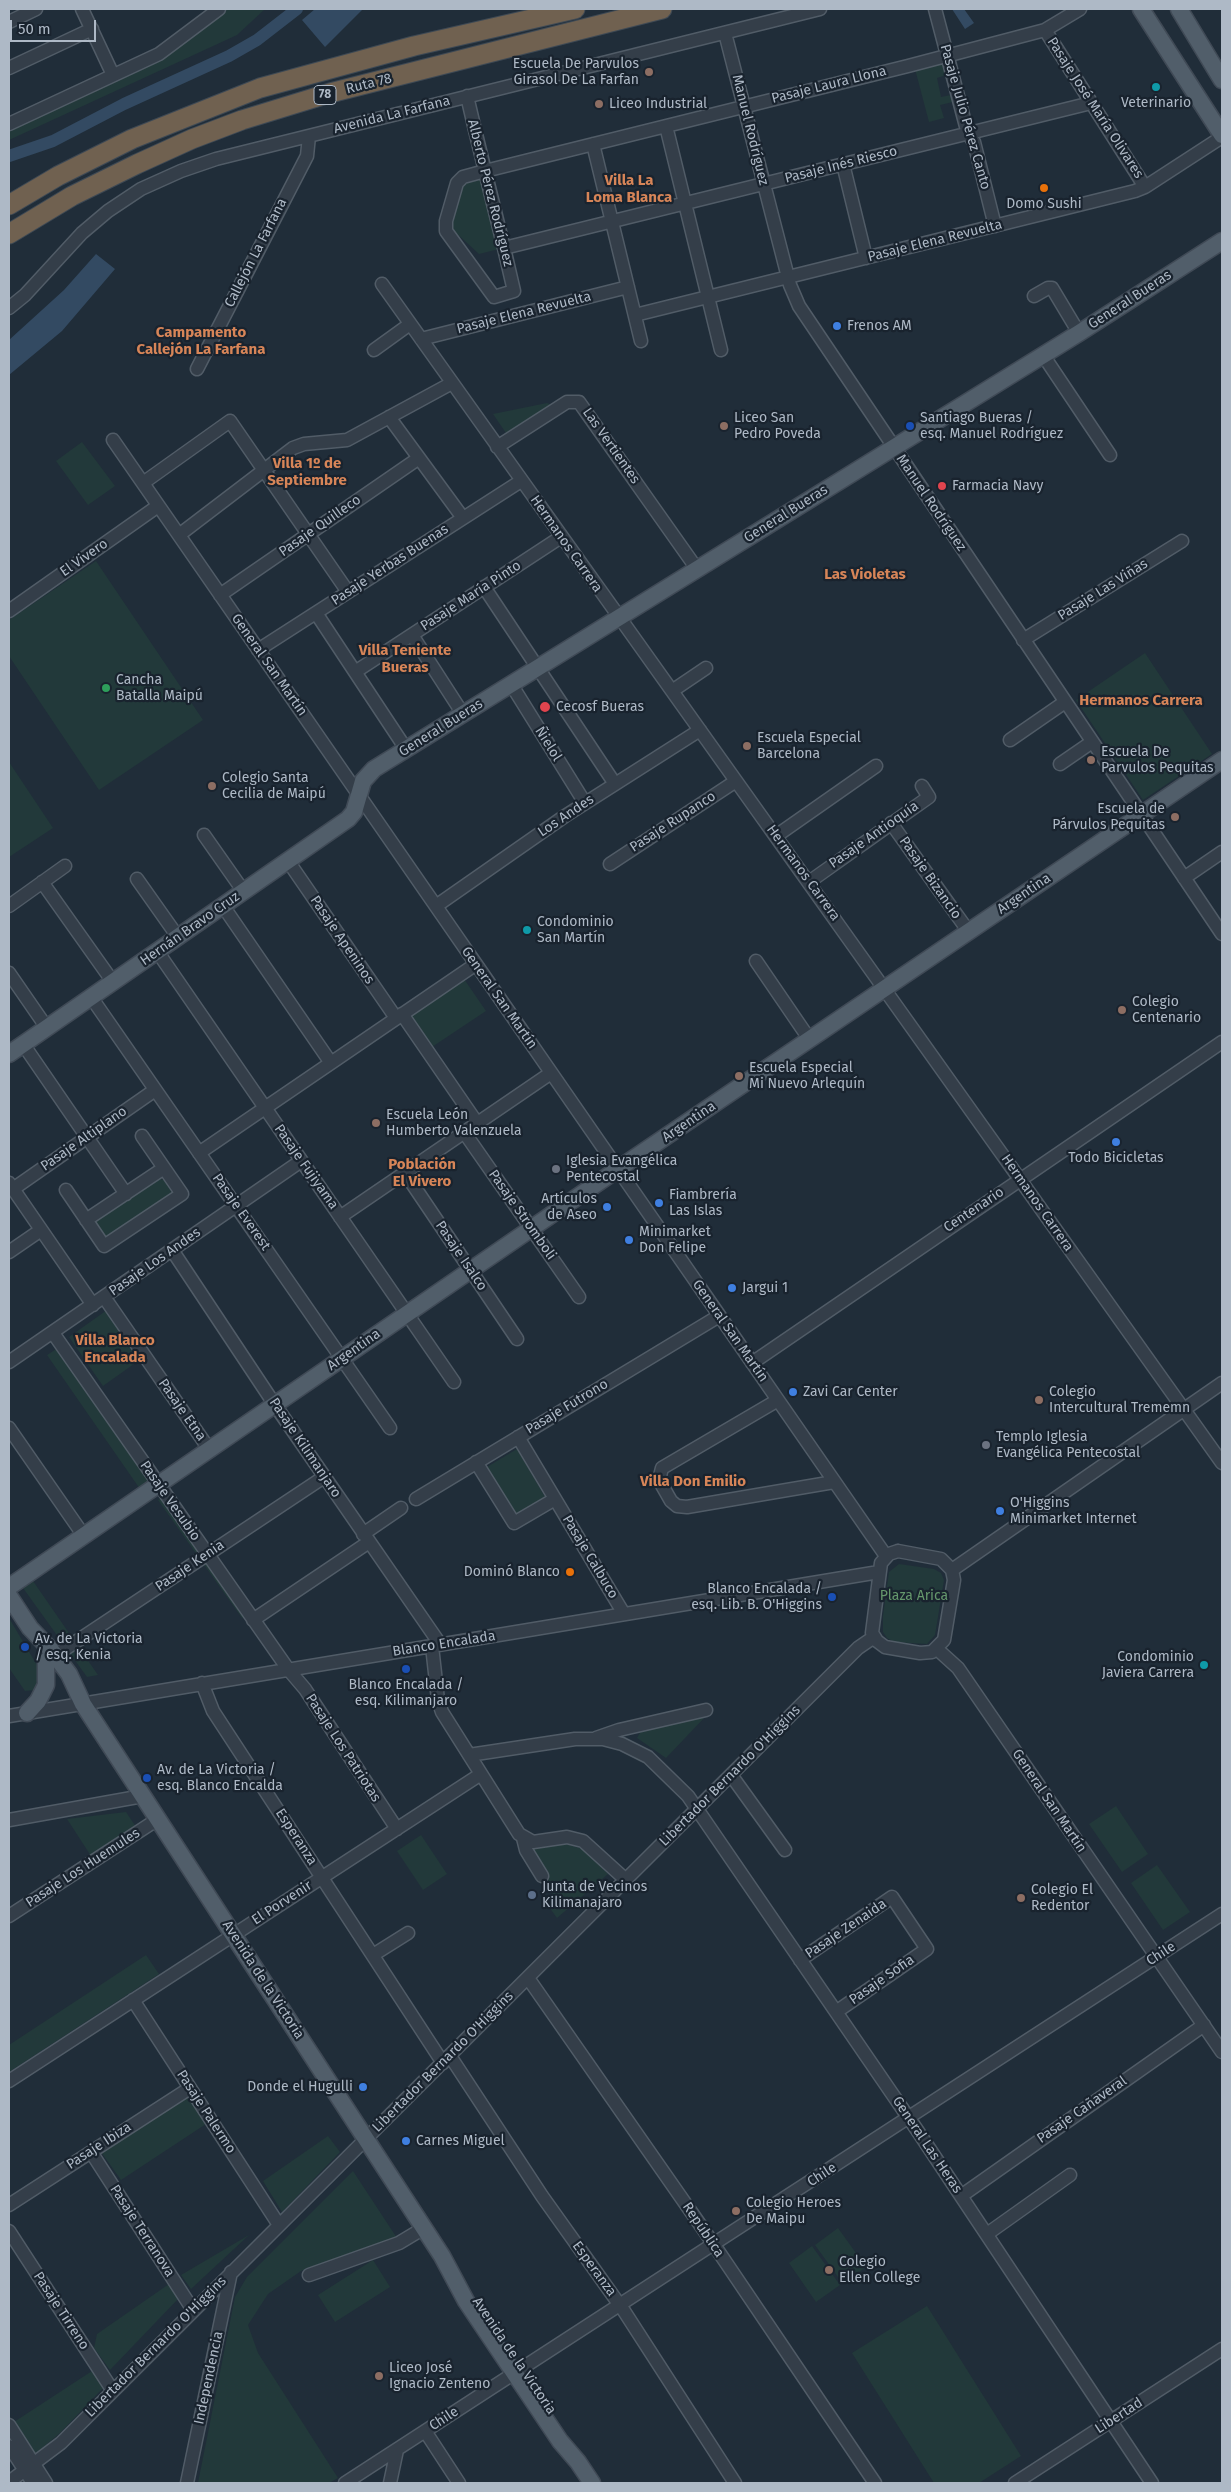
<!DOCTYPE html>
<meta charset="utf-8">
<style>
body{margin:0}
#map{position:relative;width:1231px;height:2492px;overflow:hidden;background:#202d39;font-family:"Fira Sans",sans-serif}
canvas{display:block}
.frame{position:absolute;inset:0;border:10px solid #aeb9c6;pointer-events:none}
.scale{position:absolute;left:10px;top:20px;width:86px;height:22px;box-sizing:border-box;border:2px solid #aeb9c6;border-top:0;padding-left:6px;font-size:15px;line-height:18px;white-space:nowrap;color:#aeb9c6;-webkit-text-stroke:4px #19232e;paint-order:stroke}
</style>
<div id="map">
<canvas width="1231" height="2492"></canvas>
<div class="frame"></div>
<div class="scale">50 m</div>
</div>
<script>
const ctx = document.querySelector('canvas').getContext('2d');
ctx.lineJoin = 'round';
function fillPath(path, color) {
  ctx.fillStyle = color;
  ctx.fill(path, 'evenodd');
}
function toPath(rows) {
  const path = new Path2D();
  for (const r of rows) {
    path.moveTo(r[0], r[1]);
    for (let i = 2; i < r.length; i += 2) path.lineTo(r[i], r[i + 1]);
  }
  return path;
}
function trace(path, color, width, dash) {
  ctx.strokeStyle = color;
  ctx.lineWidth = width;
  ctx.lineCap = dash ? 'butt' : 'round';
  ctx.setLineDash(dash || []);
  ctx.stroke(path);
}
function write(font, color, halo, rows, align = 'center') {
  ctx.font = font + ' "Fira Sans",sans-serif';
  ctx.lineWidth = 4.5;
  ctx.setLineDash([]);
  ctx.textBaseline = 'middle';
  ctx.strokeStyle = halo;
  ctx.fillStyle = color;
  for (const [text, x, y, turn = 0] of rows) {
    ctx.save();
    ctx.translate(x, y);
    ctx.rotate((+turn || 0) * Math.PI / 180);
    ctx.textAlign = isNaN(turn) ? turn : align;
    if (halo) ctx.strokeText(text, 0, 0);
    ctx.fillText(text, 0, 0);
    ctx.restore();
  }
}
fillPath(toPath([
 [228,9,265,9,237,35,9,140,9,131,130,75,178,47],
 [946,61,949,74,937,78,941,97,951,95,953,102,940,105,944,118,929,122,915,69],
 [481,177,499,249,479,254,453,230,450,226,463,182],
 [547,403,552,405,506,433,493,414],
 [82,442,115,486,88,505,56,461],
 [96,561,203,720,99,790,9,656,9,620],
 [1145,653,1212,754,1143,800,1076,700],
 [9,762,53,828,9,857],
 [464,979,486,1011,432,1047,410,1014],
 [160,1179,164,1180,171,1191,170,1196,109,1237,103,1236,97,1225,97,1220],
 [107,1310,141,1359,103,1386,69,1337],
 [58,1348,151,1481,140,1489,47,1355],
 [517,1449,545,1497,516,1515,487,1467],
 [163,1496,248,1615,242,1618,158,1500],
 [899,1564,934,1569,941,1573,944,1580,935,1635,927,1644,894,1642,887,1638,883,1632,883,1616,889,1572],
 [33,1581,98,1675,87,1677,23,1588],
 [9,1618,41,1672,35,1690,25,1691,9,1668],
 [705,1717,666,1758,637,1738,641,1731],
 [1116,1806,1148,1854,1122,1872,1089,1824],
 [126,1812,136,1827,91,1856,67,1819],
 [421,1835,447,1874,423,1890,397,1851],
 [566,1844,583,1849,608,1874,557,1918,544,1900,554,1892,530,1855,535,1848],
 [1157,1865,1190,1912,1163,1930,1131,1883],
 [146,1955,159,1974,9,2072,9,2045],
 [190,2093,209,2122,121,2180,101,2152],
 [328,2136,340,2152,282,2212,263,2181],
 [353,2171,397,2238,301,2271,268,2294,248,2325,258,2353,338,2478,329,2483,198,2483,235,2297,247,2277],
 [838,2228,866,2267,843,2284,815,2245],
 [249,2235,191,2289,181,2275],
 [812,2246,840,2285,816,2302,789,2263],
 [373,2260,390,2287,335,2322,318,2295],
 [169,2284,178,2299,110,2370,94,2348,97,2334],
 [927,2306,1021,2456,979,2483,934,2483,852,2353],
 [92,2371,104,2387,60,2433,35,2454,14,2422]
]), '#22393a');
fillPath(toPath([
 [315,9,363,9,325,47,302,20],
 [952,9,964,9,974,23,965,29],
 [96,254,115,269,62,331,9,375,9,340,64,290]
]), '#334a62');
trace(toPath([
 [9,156,53,141,124,104,229,56,257,40,297,9]
]), '#334a62', 12);
const minor = toPath([
 [82,9,113,75],
 [935,9,968,134,974,142,995,226],
 [9,22,36,9],
 [1045,30,1145,187],
 [725,33,790,285,799,306,1222,934],
 [9,68,92,29],
 [467,96,475,130,485,171,504,248,514,291,494,297,446,231,446,221,457,183,463,177,485,171,908,66,1045,30,1080,9],
 [9,124,159,54,219,9],
 [666,126,721,350],
 [593,144,641,341],
 [843,164,866,258],
 [504,248,1091,103],
 [382,284,1222,1463],
 [1034,296,1048,288,1052,288,1079,333],
 [9,308,25,295,82,233,108,211,141,189,181,171,216,159,820,9],
 [635,315,1135,191,1145,187,1222,137],
 [421,339,628,287],
 [374,350,410,324],
 [1043,355,1110,455],
 [197,369,307,156,309,136],
 [389,417,463,518],
 [113,440,886,1556],
 [497,447,567,402,579,402,697,569],
 [143,483,230,421,348,592],
 [179,535,293,448,304,444,347,440,452,383],
 [484,587,615,784],
 [220,595,419,458],
 [9,611,158,506],
 [316,613,406,749],
 [412,635,463,714],
 [1023,640,1182,541],
 [258,650,521,481],
 [355,672,561,537],
 [511,684,585,803],
 [672,691,706,668],
 [1010,740,1065,702],
 [1060,764,1092,742],
 [891,823,969,932],
 [204,835,244,892],
 [776,836,876,766],
 [288,861,396,1018],
 [610,864,736,781],
 [1184,878,1222,852],
 [137,879,178,937],
 [42,882,113,982],
 [809,882,929,797,922,786],
 [9,906,65,866],
 [223,906,331,1063],
 [436,906,565,816,700,730],
 [157,951,454,1382],
 [756,961,810,1040],
 [9,973,47,1028],
 [91,997,390,1428],
 [402,1014,477,1123],
 [23,1044,126,1194],
 [464,1132,579,1297],
 [199,1153,476,964],
 [405,1173,517,1339],
 [9,1183,93,1305],
 [13,1189,155,1090],
 [66,1190,104,1246,182,1194,142,1136],
 [340,1217,551,1073],
 [86,1220,164,1168],
 [172,1250,275,1405,440,1644],
 [9,1252,41,1230],
 [104,1297,209,1449],
 [53,1333,288,1669,305,1689,397,1829],
 [9,1362,301,1161],
 [752,1363,1222,1042],
 [778,1400,662,1468,659,1480,671,1501,677,1506,687,1507,834,1482],
 [9,1428,84,1536],
 [518,1437,624,1614],
 [476,1462,514,1523,555,1499],
 [416,1499,719,1316],
 [363,1534,401,1508],
 [898,1551,941,1559,952,1570,954,1580,944,1640,932,1652,920,1653,885,1647,877,1641,872,1633,881,1563,889,1554,898,1551],
 [952,1570,1222,1383],
 [253,1620,369,1542],
 [432,1646,438,1700,442,1712,519,1834,533,1842,567,1837,583,1841,626,1880],
 [937,1649,958,1668,1222,2052],
 [56,1655,324,1477],
 [202,1683,213,1711,443,2063],
 [9,1716,879,1572],
 [596,1738,619,1730,706,1710],
 [469,1755,575,1739,603,1739,622,1744,648,1757,688,1796,917,2130,1152,2483],
 [731,1775,785,1850],
 [9,1820,143,1796],
 [523,1838,526,1850,542,1876],
 [9,1916,158,1819],
 [373,1955,408,1933],
 [800,1960,892,1897,927,1949,836,2012],
 [528,1978,708,2236,875,2483],
 [133,2000,279,2225],
 [450,2056,542,2196,624,2311,735,2483],
 [9,2081,481,1774],
 [91,2152,193,2310],
 [961,2196,1204,2025],
 [9,2205,190,2088],
 [9,2231,113,2391],
 [987,2234,1070,2175],
 [309,2275,399,2243,424,2228],
 [9,2425,46,2483],
 [425,2431,459,2483],
 [9,2446,33,2483],
 [9,2482,61,2443,858,1648,874,1637],
 [187,2483,231,2272],
 [345,2483,1222,1914],
 [390,2483,397,2450],
 [1015,2483,1222,2349]
]);
const major = toPath([
 [1141,9,1222,135],
 [1179,9,1222,80],
 [9,1054,348,819,354,812,363,781,374,769,1079,333,1222,241],
 [9,1587,618,1169,1222,760],
 [9,1596,30,1628,51,1650,69,1674,83,1704,442,2256,466,2301,560,2441,578,2462,592,2483],
 [27,1713,38,1701,46,1685,46,1661]
]);
const highway = toPath([
 [9,205,58,176,132,139,260,88,414,46,575,9],
 [9,234,72,196,137,164,192,139,242,120,330,93,662,9]
]);
trace(minor, '#515c67', 15);
trace(major, '#404a56', 19);
trace(highway, '#3e4954', 21);
trace(minor, '#343e49', 12);
trace(major, '#515e6a', 16);
trace(highway, '#706150', 19);
for (const [x, y, r, color] of [
 [649,72,5,"#8d6e63"],
 [1156,87,5,"#0f9aa8"],
 [599,104,5,"#8d6e63"],
 [1044,188,5,"#e8710a"],
 [837,326,5,"#3f7fe0"],
 [724,426,5,"#8d6e63"],
 [910,426,5,"#1a4fb4"],
 [942,486,5,"#e0444e"],
 [106,688,5,"#2e9e5b"],
 [545,707,6,"#e0444e"],
 [747,746,5,"#8d6e63"],
 [1091,760,5,"#8d6e63"],
 [212,786,5,"#8d6e63"],
 [1175,817,5,"#8d6e63"],
 [527,930,5,"#0f9aa8"],
 [1122,1010,5,"#8d6e63"],
 [739,1076,5,"#8d6e63"],
 [376,1123,5,"#8d6e63"],
 [1116,1142,5,"#3f7fe0"],
 [556,1169,5,"#6b7280"],
 [659,1203,5,"#3f7fe0"],
 [607,1207,5,"#3f7fe0"],
 [629,1240,5,"#3f7fe0"],
 [732,1288,5,"#3f7fe0"],
 [793,1392,5,"#3f7fe0"],
 [1039,1400,5,"#8d6e63"],
 [986,1445,5,"#6b7280"],
 [1000,1511,5,"#3f7fe0"],
 [570,1572,5,"#e8710a"],
 [832,1597,5,"#1a4fb4"],
 [25,1647,5,"#1a4fb4"],
 [1204,1665,5,"#0f9aa8"],
 [406,1669,5,"#1a4fb4"],
 [147,1778,5,"#1a4fb4"],
 [532,1895,5,"#5c6f8a"],
 [1021,1898,5,"#8d6e63"],
 [363,2087,5,"#3f7fe0"],
 [406,2141,5,"#3f7fe0"],
 [736,2211,5,"#8d6e63"],
 [829,2270,5,"#8d6e63"],
 [379,2376,5,"#8d6e63"]
]) {
  const dot = new Path2D();
  dot.arc(x, y, r, 0, 2 * Math.PI);
  ctx.fillStyle = color;
  ctx.fill(dot);
  trace(dot, '#19232e', 2);
}
for (const [x, y, w] of [
 [325,95,22]
]) {
  const box = new Path2D();
  box.roundRect(x - w / 2, y - 9.5, w, 19, 4);
  ctx.fillStyle = '#19232e';
  ctx.fill(box);
  trace(box, '#aeb9c6', 1);
}
write('bold 12px', '#aeb9c6', null, [
 ["78",325,95]
]);
write('14px', '#aeb9c6', '#19232e', [
 ["Escuela De Parvulos",639,64,"right"],
 ["Girasol De La Farfan",639,80,"right"],
 ["Veterinario",1156,103,"center"],
 ["Liceo Industrial",609,104],
 ["Domo Sushi",1044,204,"center"],
 ["Frenos AM",847,326],
 ["Liceo San",734,418],
 ["Pedro Poveda",734,434],
 ["Santiago Bueras /",920,418],
 ["esq. Manuel Rodríguez",920,434],
 ["Farmacia Navy",952,486],
 ["Cancha",116,680],
 ["Batalla Maipú",116,696],
 ["Cecosf Bueras",556,707],
 ["Escuela Especial",757,738],
 ["Barcelona",757,754],
 ["Escuela De",1101,752],
 ["Parvulos Pequitas",1101,768],
 ["Colegio Santa",222,778],
 ["Cecilia de Maipú",222,794],
 ["Escuela de",1165,809,"right"],
 ["Párvulos Pequitas",1165,825,"right"],
 ["Condominio",537,922],
 ["San Martín",537,938],
 ["Colegio",1132,1002],
 ["Centenario",1132,1018],
 ["Escuela Especial",749,1068],
 ["Mi Nuevo Arlequín",749,1084],
 ["Escuela León",386,1115],
 ["Humberto Valenzuela",386,1131],
 ["Todo Bicicletas",1116,1158,"center"],
 ["Iglesia Evangélica",566,1161],
 ["Pentecostal",566,1177],
 ["Fiambrería",669,1195],
 ["Las Islas",669,1211],
 ["Artículos",597,1199,"right"],
 ["de Aseo",597,1215,"right"],
 ["Minimarket",639,1232],
 ["Don Felipe",639,1248],
 ["Jargui 1",742,1288],
 ["Zavi Car Center",803,1392],
 ["Colegio",1049,1392],
 ["Intercultural Trememn",1049,1408],
 ["Templo Iglesia",996,1437],
 ["Evangélica Pentecostal",996,1453],
 ["O'Higgins",1010,1503],
 ["Minimarket Internet",1010,1519],
 ["Dominó Blanco",560,1572,"right"],
 ["Blanco Encalada /",822,1589,"right"],
 ["esq. Lib. B. O'Higgins",822,1605,"right"],
 ["Av. de La Victoria",35,1639],
 ["/ esq. Kenia",35,1655],
 ["Condominio",1194,1657,"right"],
 ["Javiera Carrera",1194,1673,"right"],
 ["Blanco Encalada /",406,1685,"center"],
 ["esq. Kilimanjaro",406,1701,"center"],
 ["Av. de La Victoria /",157,1770],
 ["esq. Blanco Encalda",157,1786],
 ["Junta de Vecinos",542,1887],
 ["Kilimanajaro",542,1903],
 ["Colegio El",1031,1890],
 ["Redentor",1031,1906],
 ["Donde el Hugulli",353,2087,"right"],
 ["Carnes Miguel",416,2141],
 ["Colegio Heroes",746,2203],
 ["De Maipu",746,2219],
 ["Colegio",839,2262],
 ["Ellen College",839,2278],
 ["Liceo José",389,2368],
 ["Ignacio Zenteno",389,2384]
], 'left');
write('14px', '#aeb9c6', '#19232e', [
 ["Ruta 78",369,84,-14],
 ["Pasaje Laura Llona",829,85,-14],
 ["Pasaje José María Olivares",1095,108,57],
 ["Avenida La Farfana",392,115,-14],
 ["Pasaje Julio Pérez Canto",965,117,74],
 ["Manuel Rodríguez",750,130,76],
 ["Pasaje Inés Riesco",841,165,-14],
 ["Alberto Pérez Rodríguez",490,193,76],
 ["Pasaje Elena Revuelta",935,241,-14],
 ["Callejón La Farfana",256,253,-63],
 ["General Bueras",1130,300,-33],
 ["Pasaje Elena Revuelta",524,313,-14],
 ["Las Vertientes",611,446,55],
 ["Manuel Rodríguez",931,503,56],
 ["General Bueras",786,514,-32],
 ["Pasaje Quilleco",320,526,-35],
 ["Hermanos Carrera",566,544,55],
 ["El Vivero",84,558,-35],
 ["Pasaje Yerbas Buenas",390,565,-33],
 ["Pasaje Las Viñas",1103,590,-32],
 ["Pasaje María Pinto",471,596,-33],
 ["General San Martín",269,665,55],
 ["General Bueras",441,728,-32],
 ["Ñielol",548,744,58],
 ["Los Andes",566,816,-34],
 ["Pasaje Rupanco",673,822,-33],
 ["Pasaje Antioquía",874,835,-35],
 ["Hermanos Carrera",803,873,54],
 ["Pasaje Bizancio",930,878,55],
 ["Argentina",1024,894,-34],
 ["Hernán Bravo Cruz",190,929,-35],
 ["Pasaje Apeninos",342,940,56],
 ["General San Martín",499,998,55],
 ["Argentina",689,1122,-34],
 ["Pasaje Altiplano",84,1139,-35],
 ["Pasaje Fujiyama",306,1167,55],
 ["Hermanos Carrera",1037,1203,55],
 ["Centenario",974,1210,-34],
 ["Pasaje Everest",241,1212,55],
 ["Pasaje Stromboli",522,1215,55],
 ["Pasaje Isalco",461,1256,56],
 ["Pasaje Los Andes",155,1262,-35],
 ["General San Martín",730,1331,55],
 ["Argentina",354,1350,-35],
 ["Pasaje Futrono",567,1407,-31],
 ["Pasaje Etna",182,1410,55],
 ["Pasaje Kilimanjaro",305,1448,56],
 ["Pasaje Vesubio",170,1501,55],
 ["Pasaje Calbuco",590,1557,59],
 ["Pasaje Kenia",190,1566,-34],
 ["Blanco Encalada",444,1644,-9],
 ["Pasaje Los Patriotas",343,1748,57],
 ["Libertador Bernardo O'Higgins",730,1776,-45],
 ["General San Martín",1049,1801,56],
 ["Esperanza",296,1837,57],
 ["Pasaje Los Huemules",83,1868,-33],
 ["El Porvenir",282,1903,-33],
 ["Pasaje Zenaida",846,1929,-34],
 ["Chile",1161,1954,-33],
 ["Avenida de la Victoria",263,1980,57],
 ["Pasaje Sofia",882,1980,-35],
 ["Libertador Bernardo O'Higgins",443,2062,-45],
 ["Pasaje Cañaveral",1082,2110,-35],
 ["Pasaje Palermo",206,2112,57],
 ["General Las Heras",927,2145,56],
 ["Pasaje Ibiza",99,2146,-33],
 ["Chile",822,2175,-33],
 ["República",703,2230,56],
 ["Pasaje Terranova",142,2231,57],
 ["Esperanza",594,2269,54],
 ["Pasaje Tirreno",61,2311,57],
 ["Libertador Bernardo O'Higgins",156,2347,-45],
 ["Avenida de la Victoria",514,2356,56],
 ["Independencia",209,2378,-78],
 ["Libertad",1119,2416,-33],
 ["Chile",444,2419,-33]
]);
write('14px', '#65976c', '#19232e', [
 ["Plaza Arica",914,1596]
]);
write('bold 15px', '#d78558', '#19232e', [
 ["Villa La",629,181],
 ["Loma Blanca",629,198],
 ["Campamento",201,333],
 ["Callejón La Farfana",201,350],
 ["Villa 1º de",307,464],
 ["Septiembre",307,481],
 ["Las Violetas",865,575],
 ["Villa Teniente",405,651],
 ["Bueras",405,668],
 ["Hermanos Carrera",1141,701],
 ["Población",422,1165],
 ["El Vivero",422,1182],
 ["Villa Blanco",115,1341],
 ["Encalada",115,1358],
 ["Villa Don Emilio",693,1482]
]);
</script>
